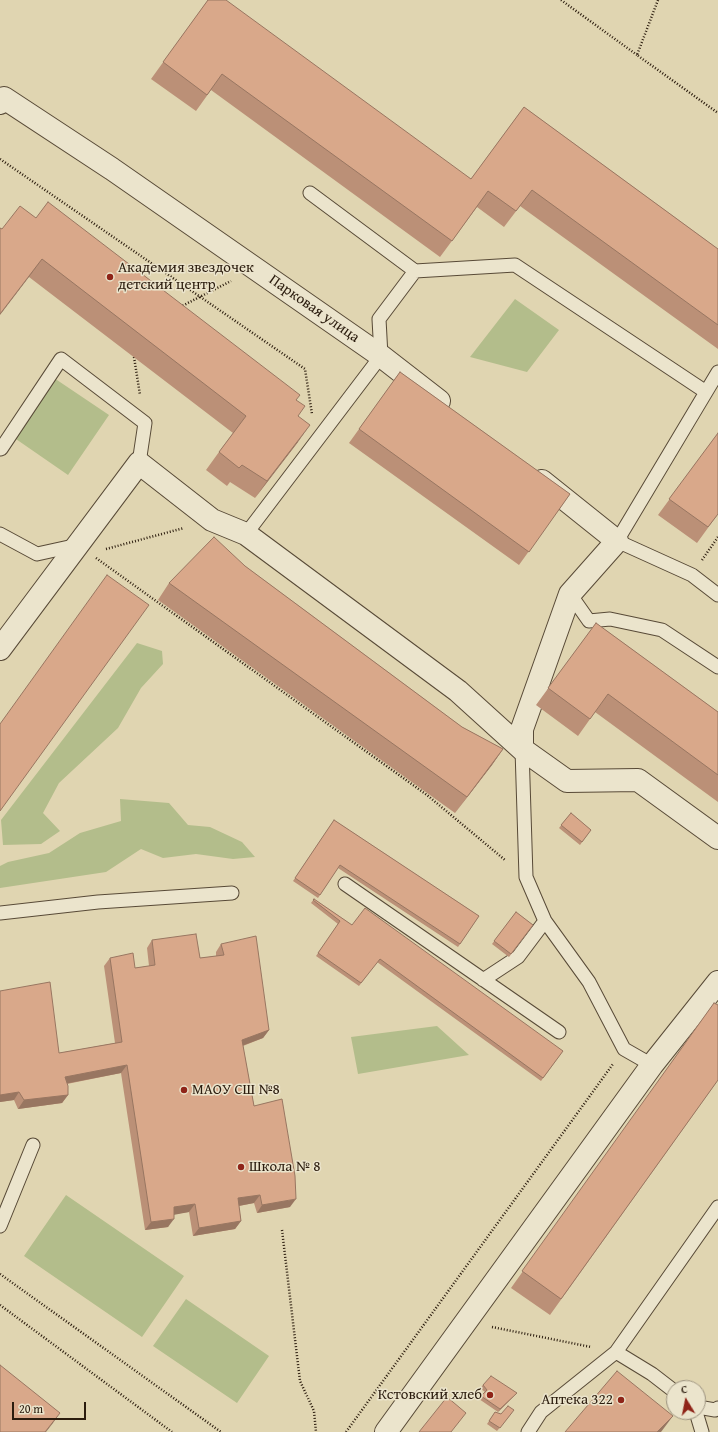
<!DOCTYPE html>
<meta charset="utf-8">
<style>
body{margin:0}
#map{position:relative;width:718px;height:1432px;overflow:hidden;background:#e0d5b1;font-family:"Gentium Book Plus",serif}
canvas{display:block}
.north{position:absolute;left:666px;top:1380px;width:40px;height:40px;box-sizing:border-box;background:#ebe4cc;border:1px solid #9e9480;border-radius:50%;rotate:350deg;font-size:11px;font-weight:700;line-height:16px;text-align:center;color:#2b1c0e}
.north::after{content:'';display:block;margin:auto;width:14px;height:18px;background:#8f2418;clip-path:polygon(50% 0,100% 100%,50% 72%,0 100%)}
.scale{position:absolute;left:12px;top:1402px;width:74px;height:18px;box-sizing:border-box;border:2px solid #2b1c0e;border-top:0;padding-left:5px;font-size:12px;line-height:14px;white-space:nowrap;color:#2b1c0e;-webkit-text-stroke:3px #ebe4cc;paint-order:stroke}
</style>
<div id="map">
<canvas width="718" height="1432"></canvas>
<div class="north">С</div>
<div class="scale">20 m</div>
</div>
<script>
const ctx = document.querySelector('canvas').getContext('2d');
ctx.lineJoin = 'round';
function fillPath(path, color) {
  ctx.fillStyle = color;
  ctx.fill(path, 'evenodd');
}
function toPath(rows) {
  const path = new Path2D();
  for (const r of rows) {
    path.moveTo(r[0], r[1]);
    for (let i = 2; i < r.length; i += 2) path.lineTo(r[i], r[i + 1]);
  }
  return path;
}
function trace(path, color, width, dash) {
  ctx.strokeStyle = color;
  ctx.lineWidth = width;
  ctx.lineCap = dash ? 'butt' : 'round';
  ctx.setLineDash(dash || []);
  ctx.stroke(path);
}
function write(font, color, halo, rows, align = 'center') {
  ctx.font = font + ' "Gentium Book Plus",serif';
  ctx.lineWidth = 3;
  ctx.setLineDash([]);
  ctx.textBaseline = 'middle';
  ctx.strokeStyle = halo;
  ctx.fillStyle = color;
  for (const [text, x, y, turn = 0] of rows) {
    ctx.save();
    ctx.translate(x, y);
    ctx.rotate((+turn || 0) * Math.PI / 180);
    ctx.textAlign = isNaN(turn) ? turn : align;
    if (halo) ctx.strokeText(text, 0, 0);
    ctx.fillText(text, 0, 0);
    ctx.restore();
  }
}
fillPath(toPath([
 [515,299,559,330,527,372,470,357],
 [54,378,109,415,68,475,13,437],
 [137,643,162,651,163,664,141,688,118,728,59,783,43,813,60,831,41,844,3,845,1,820],
 [120,799,169,803,188,825,210,827,242,842,255,857,233,859,196,854,163,858,141,849,106,872,0,888,0,866,8,862,49,853,80,833,121,821],
 [437,1026,469,1055,358,1074,351,1037],
 [66,1195,184,1276,142,1337,24,1256],
 [186,1299,269,1356,237,1403,153,1346]
]), '#b3bd8b');
const service = toPath([
 [415,271,515,265,706,392],
 [718,372,617,541,692,575,718,595],
 [1,449,61,359,145,423,139,463],
 [0,534,37,554,78,545],
 [246,534,381,356,379,319,415,271,310,193],
 [570,594,589,621,610,619,662,630,718,667],
 [522,749,526,877,545,921,589,982,624,1049,652,1065],
 [345,884,559,1032],
 [0,913,98,902,232,893],
 [483,980,518,957,545,921],
 [0,1226,33,1145],
 [616,1352,718,1207],
 [698,1407,715,1410,718,1408],
 [696,1412,702,1432],
 [528,1432,541,1412,616,1352,652,1374,674,1391]
]);
const minor = toPath([
 [0,103,4,98,112,169,381,356,439,401],
 [0,649,139,463,212,520,246,534,458,691,522,749,567,781,638,780,718,838],
 [522,749,522,729,570,594,617,541,542,481],
 [386,1432,652,1065,718,982]
]);
trace(service, '#584a37', 15);
trace(minor, '#584a37', 24);
trace(toPath([
 [561,0,637,55],
 [658,0,637,55,718,113],
 [0,159,305,369,312,414],
 [180,307,231,281],
 [134,357,140,395],
 [106,549,184,528],
 [96,558,427,795,505,860],
 [702,560,718,537],
 [282,1230,300,1381,314,1411,316,1432],
 [0,1274,221,1432],
 [0,1305,172,1432],
 [492,1327,591,1347],
 [346,1432,613,1064]
]), '#2b1c0e', 2.5, [1, 2]);
trace(service, '#ebe4cc', 13);
trace(minor, '#ebe4cc', 22);
fillPath(toPath([
 [208,0,471,179,524,107,718,249,718,349,520,206,504,227,477,207,440,257,211,90,196,111,151,79],
 [36,218,296,400,298,416,298,442,255,498,230,482,227,486,206,470,219,452,233,433,29,277,2,229],
 [400,372,570,494,519,565,349,443],
 [718,433,718,514,697,543,658,515],
 [245,566,462,727,503,749,492,765,455,813,158,600,169,583],
 [596,623,718,712,718,802,595,712,578,736,536,705],
 [571,813,591,830,580,845,559,828],
 [334,820,479,916,458,947,338,868,318,898,293,881],
 [314,899,352,925,563,1051,541,1081,377,962,359,986,316,956,338,924,311,903],
 [516,912,533,925,509,957,492,944],
 [152,940,200,958,216,956,216,952,221,944,269,1030,263,1038,243,1046,254,1106,290,1207,257,1213,254,1203,239,1206,241,1221,235,1229,193,1236,189,1212,174,1214,168,1227,145,1230,121,1073,67,1084,68,1095,62,1103,18,1109,14,1100,0,1102,0,991,59,1053,115,1043,104,966,110,958,135,968,149,966,147,948],
 [714,1003,718,1080,550,1315,511,1288],
 [483,1385,514,1396,498,1412,479,1399,485,1392,480,1388],
 [495,1412,501,1414,512,1413,497,1431,487,1424]
]), '#bb9077');
fillPath(toPath([
 [42,259,29,277,0,315,0,314],
 [310,425,298,442,255,498,267,481],
 [503,749,492,765,455,813],
 [269,1030,263,1038,236,1048,242,1040],
 [127,1065,121,1073,59,1085,65,1077],
 [19,1092,14,1100,0,1102,0,1095],
 [68,1095,62,1103,18,1109,24,1100],
 [260,1195,254,1203,233,1207,238,1198],
 [296,1199,290,1207,257,1213,262,1205],
 [195,1204,189,1212,168,1216,174,1207],
 [174,1219,168,1227,145,1230,151,1222],
 [241,1221,235,1229,193,1236,199,1228],
 [517,1393,498,1412,500,1409],
 [60,1413,53,1423,46,1432,45,1432],
 [673,1416,661,1432,657,1432]
]), '#987661');
const building = toPath([
 [208,0,226,0,471,179,524,107,718,249,718,325,532,190,516,211,488,191,452,241,222,74,207,95,163,62,208,0],
 [48,202,300,395,296,400,305,406,298,416,310,425,267,481,242,465,239,468,219,452,246,416,42,259,0,314,0,228,2,229,20,206,36,218,48,202],
 [400,372,570,494,529,552,359,429,400,372],
 [718,433,718,514,708,527,669,499,718,433],
 [214,537,245,566,462,727,503,749,467,797,169,583,214,537],
 [107,575,149,605,0,811,0,724,107,575],
 [596,623,718,712,718,775,608,694,590,719,548,688,596,623],
 [571,813,591,830,582,842,561,825,571,813],
 [334,820,479,916,460,944,340,865,320,895,295,878,334,820],
 [314,899,352,925,365,908,563,1051,543,1078,380,959,361,983,318,953,340,921,313,900,314,899],
 [516,912,533,925,511,954,494,941,516,912],
 [196,934,200,958,224,955,221,944,256,936,269,1030,242,1040,254,1106,282,1099,295,1176,296,1199,262,1205,260,1195,238,1198,241,1221,199,1228,195,1204,174,1207,174,1219,151,1222,127,1065,65,1077,68,1086,68,1095,24,1100,19,1092,0,1095,0,991,50,982,59,1053,122,1042,110,958,133,953,135,968,155,965,152,940,196,934],
 [714,1003,718,1005,718,1080,561,1299,522,1271,714,1003],
 [0,1365,60,1413,45,1432,0,1432,0,1365],
 [617,1371,673,1416,657,1432,565,1432,617,1371],
 [491,1376,517,1393,500,1409,481,1396,487,1390,483,1385,491,1376],
 [447,1397,466,1413,451,1432,419,1432,447,1397],
 [508,1406,514,1410,500,1428,489,1421,495,1412,501,1414,508,1406]
]);
fillPath(building, '#d9a88a');
trace(building, '#987661', 1);
for (const [x, y, r, color] of [
 [110,277,4,"#8f2418"],
 [184,1090,4,"#8f2418"],
 [241,1167,4,"#8f2418"],
 [490,1395,4,"#8f2418"],
 [621,1400,4,"#8f2418"]
]) {
  const dot = new Path2D();
  dot.arc(x, y, r, 0, 2 * Math.PI);
  ctx.fillStyle = color;
  ctx.fill(dot);
  trace(dot, '#ebe4cc', 1.5);
}
write('15px', '#2b1c0e', '#ebe4cc', [
 ["Академия звездочек",118,268],
 ["детский центр",118,285],
 ["МАОУ СШ №8",192,1090],
 ["Школа № 8",249,1167],
 ["Кстовский хлеб",482,1395,"right"],
 ["Аптека 322",613,1400,"right"]
], 'left');
write('15px', '#2b1c0e', '#ebe4cc', [
 ["Парковая улица",314,309,35]
]);
</script>
